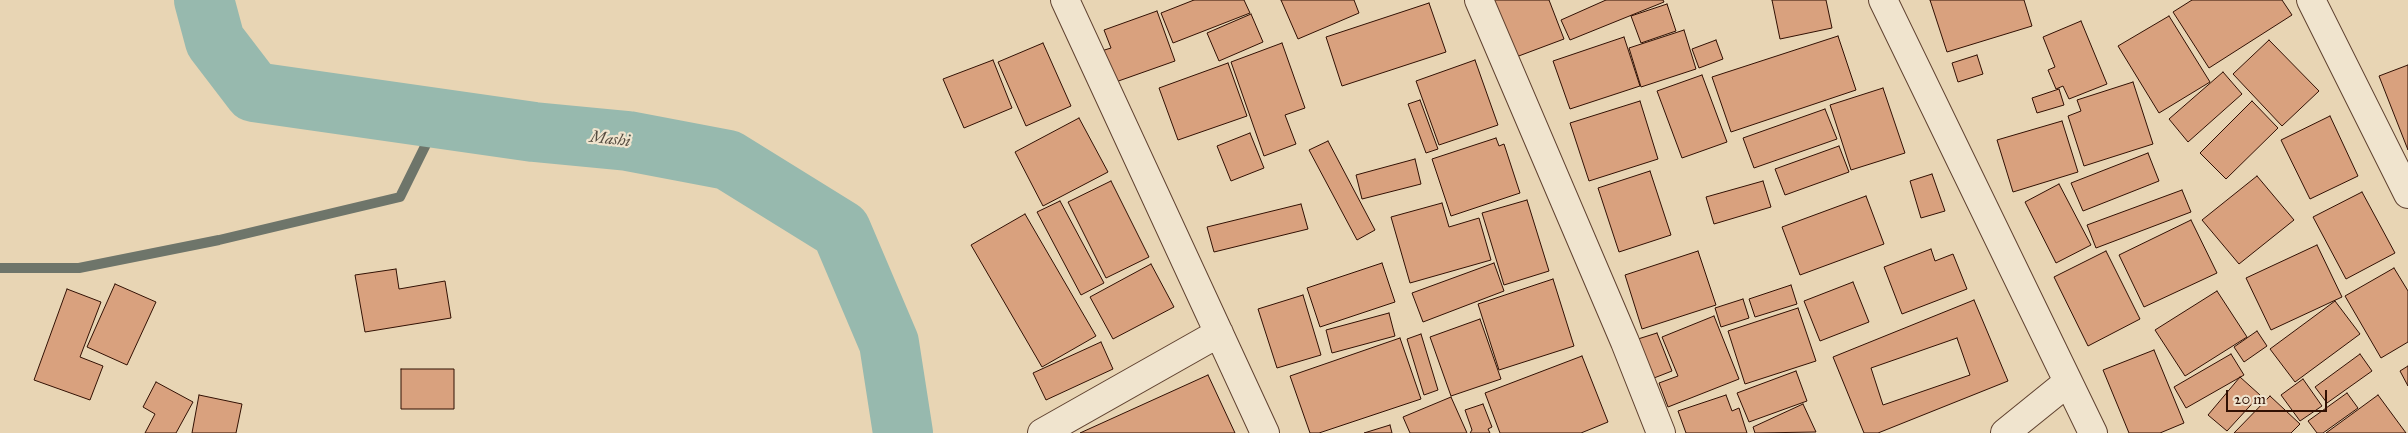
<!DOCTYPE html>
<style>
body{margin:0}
#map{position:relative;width:2408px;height:433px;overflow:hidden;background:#e8d5b4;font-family:"IM FELL Great Primer",serif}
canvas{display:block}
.scale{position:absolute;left:2226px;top:390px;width:101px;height:22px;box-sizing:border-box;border:2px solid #311003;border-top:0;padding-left:6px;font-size:15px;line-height:18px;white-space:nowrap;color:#311003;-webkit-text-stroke:4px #f0e4ce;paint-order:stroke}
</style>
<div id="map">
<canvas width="2408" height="433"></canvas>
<div class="scale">20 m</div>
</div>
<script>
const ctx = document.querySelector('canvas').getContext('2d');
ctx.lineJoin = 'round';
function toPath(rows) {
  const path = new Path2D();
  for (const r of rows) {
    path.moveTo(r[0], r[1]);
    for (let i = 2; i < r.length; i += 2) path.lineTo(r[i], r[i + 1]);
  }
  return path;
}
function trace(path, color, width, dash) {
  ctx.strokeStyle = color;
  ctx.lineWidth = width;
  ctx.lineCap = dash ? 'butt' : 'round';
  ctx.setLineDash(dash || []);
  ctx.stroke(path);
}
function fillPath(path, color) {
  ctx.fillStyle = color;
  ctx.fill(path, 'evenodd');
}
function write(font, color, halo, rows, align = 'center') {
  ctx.font = font + ' "IM FELL Great Primer",serif';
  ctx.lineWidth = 4.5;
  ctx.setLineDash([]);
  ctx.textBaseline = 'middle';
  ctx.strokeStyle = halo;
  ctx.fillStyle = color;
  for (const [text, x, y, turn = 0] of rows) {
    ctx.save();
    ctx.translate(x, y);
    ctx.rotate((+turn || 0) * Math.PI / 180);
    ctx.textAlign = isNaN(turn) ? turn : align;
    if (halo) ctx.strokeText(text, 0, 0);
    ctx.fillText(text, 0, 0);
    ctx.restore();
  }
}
trace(toPath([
 [0,268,79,268,219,240,400,197,439,118]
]), '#6e756a', 10);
trace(toPath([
 [204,0,215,41,254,92,534,132,628,141,728,160,841,230,889,343,903,433]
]), '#97b9ae', 60);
const building = toPath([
 [1194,0,1244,0,1250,13,1173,43,1161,13,1194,0],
 [1281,0,1354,0,1359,13,1298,39,1281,0],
 [1494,0,1549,0,1564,39,1516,57,1494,0],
 [1606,0,1663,0,1664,2,1570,40,1561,20,1606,0],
 [1772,0,1826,0,1832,28,1780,39,1772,0],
 [1930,0,2024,0,2032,26,1947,52,1930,0],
 [2192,0,2282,0,2292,15,2209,68,2173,12,2192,0],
 [1429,3,1446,52,1342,86,1326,37,1429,3],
 [1667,4,1676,31,1641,43,1631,16,1667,4],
 [1157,11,1175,61,1110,84,1098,52,1111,48,1104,30,1157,11],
 [1251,14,1263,42,1219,61,1207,33,1251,14],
 [2169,16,2210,82,2159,113,2118,46,2169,16],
 [2081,21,2107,84,2069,99,2063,86,2056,89,2048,70,2055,67,2043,37,2081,21],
 [1684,30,1696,69,1641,87,1629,48,1684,30],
 [1838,36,1856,90,1731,132,1712,77,1838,36],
 [1624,37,1640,86,1570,109,1553,61,1624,37],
 [1716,40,1723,59,1699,68,1692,49,1716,40],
 [2269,40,2319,91,2282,126,2233,74,2269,40],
 [1043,43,1071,106,1026,126,998,62,1043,43],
 [1282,43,1305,108,1285,115,1296,144,1264,156,1231,62,1282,43],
 [1977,55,1983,74,1958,82,1952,63,1977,55],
 [993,60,1012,108,964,128,943,79,993,60],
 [1475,60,1498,125,1439,145,1416,81,1475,60],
 [1228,63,1247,116,1178,140,1159,88,1228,63],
 [2408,65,2408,150,2379,76,2408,65],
 [2223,72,2242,94,2188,142,2169,119,2223,72],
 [1702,75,1727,142,1682,158,1657,91,1702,75],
 [2133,82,2153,144,2084,166,2068,116,2081,111,2077,100,2133,82],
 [1883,88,1905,153,1851,170,1830,105,1883,88],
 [2059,89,2064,105,2037,113,2032,98,2059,89],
 [1420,100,1438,149,1426,153,1408,104,1420,100],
 [1640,101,1658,159,1589,181,1570,123,1640,101],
 [2252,101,2278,128,2226,179,2200,153,2252,101],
 [1825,109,1837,139,1754,168,1743,138,1825,109],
 [2330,116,2358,176,2310,199,2281,140,2330,116],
 [1079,118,1108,172,1043,206,1015,152,1079,118],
 [2062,121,2078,172,2013,192,1997,140,2062,121],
 [1250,133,1264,168,1231,181,1217,146,1250,133],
 [1496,138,1499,146,1504,144,1520,193,1451,216,1432,159,1496,138],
 [1328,141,1375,230,1357,240,1309,150,1328,141],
 [1839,146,1849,172,1785,195,1775,169,1839,146],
 [2148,153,2159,181,2083,211,2071,183,2148,153],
 [1415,159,1421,184,1362,199,1356,175,1415,159],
 [1650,171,1671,235,1619,252,1598,188,1650,171],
 [1932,174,1945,211,1921,218,1910,181,1932,174],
 [2257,176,2294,220,2239,264,2202,220,2257,176],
 [1111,181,1149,257,1106,278,1068,202,1111,181],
 [1763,181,1771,207,1714,224,1706,197,1763,181],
 [2059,184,2091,245,2056,263,2025,202,2059,184],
 [2182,190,2191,212,2096,248,2087,225,2182,190],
 [2362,192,2395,253,2346,279,2313,217,2362,192],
 [1866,196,1884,244,1800,275,1782,227,1866,196],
 [1527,200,1549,271,1504,285,1482,213,1527,200],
 [1060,201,1104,283,1081,295,1037,212,1060,201],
 [1442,203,1449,227,1479,218,1491,260,1410,283,1391,217,1442,203],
 [1301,204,1308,229,1214,252,1207,227,1301,204],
 [1025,214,1096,336,1042,367,971,245,1025,214],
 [2191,220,2217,273,2144,307,2119,255,2191,220],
 [2317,245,2342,297,2271,330,2246,278,2317,245],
 [1931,249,1935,261,1953,254,1967,289,1902,314,1884,267,1931,249],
 [1698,251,1716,305,1642,329,1625,275,1698,251],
 [2106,251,2140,319,2088,346,2054,277,2106,251],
 [1382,263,1395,302,1320,327,1307,288,1382,263],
 [1494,263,1504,291,1423,322,1412,293,1494,263],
 [1151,264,1174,307,1113,339,1090,297,1151,264],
 [2394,268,2408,291,2408,342,2381,358,2345,296,2394,268],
 [396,269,399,289,445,281,451,318,365,332,355,275,396,269],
 [1553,279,1574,346,1499,370,1478,304,1553,279],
 [1853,282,1869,322,1820,341,1804,301,1853,282],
 [115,284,156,302,127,365,87,347,115,284],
 [1791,285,1797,304,1755,317,1749,299,1791,285],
 [67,289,101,302,80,357,103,366,90,400,34,380,67,289],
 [2217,291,2247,337,2185,376,2155,330,2217,291],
 [1303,295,1321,355,1277,368,1258,309,1303,295],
 [1743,299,1749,318,1721,327,1715,308,1743,299],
 [1974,300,2008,381,1878,433,1864,433,1833,357,1974,300],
 [1957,338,1970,375,1883,405,1871,368,1957,338],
 [2335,301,2360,334,2295,382,2270,349,2335,301],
 [1798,308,1816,361,1745,384,1728,331,1798,308],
 [1389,313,1395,336,1332,353,1326,330,1389,313],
 [1714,316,1739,379,1668,407,1659,383,1678,376,1662,337,1714,316],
 [1480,319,1501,379,1451,396,1430,337,1480,319],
 [2257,331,2267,346,2244,362,2234,347,2257,331],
 [1657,333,1672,371,1654,378,1638,339,1657,333],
 [1421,334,1438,390,1424,395,1407,339,1421,334],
 [1400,338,1421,399,1319,433,1310,433,1290,376,1400,338],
 [1101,342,1113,369,1046,400,1033,373,1101,342],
 [2154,350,2184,423,2160,433,2129,433,2103,370,2154,350],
 [2231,354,2244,375,2186,408,2174,387,2231,354],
 [2360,354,2372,371,2327,403,2315,387,2360,354],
 [1582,356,1608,422,1581,433,1500,433,1485,393,1582,356],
 [2408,366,2408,386,2400,371,2408,366],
 [401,369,454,369,454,409,401,409,401,369],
 [1796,371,1807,401,1749,422,1737,393,1796,371],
 [1208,375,1235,433,1080,433,1208,375],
 [2240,377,2260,395,2227,431,2208,415,2240,377],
 [2303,379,2322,406,2300,421,2281,395,2303,379],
 [156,382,193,402,176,433,145,433,155,414,143,407,156,382],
 [2347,393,2358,408,2323,433,2317,433,2308,421,2347,393],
 [199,395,242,404,236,433,192,433,199,395],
 [1726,395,1732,411,1739,408,1747,433,1686,433,1678,411,1726,395],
 [2378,395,2406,433,2326,433,2378,395],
 [2270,396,2300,424,2291,433,2234,433,2270,396],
 [1451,397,1467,433,1410,433,1403,417,1451,397],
 [1483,404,1492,427,1488,429,1490,433,1470,433,1472,430,1465,410,1483,404],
 [1803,404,1816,432,1755,433,1753,427,1803,404],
 [1390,425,1392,433,1364,433,1390,425]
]);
fillPath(building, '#d9a17e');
trace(building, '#311003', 1);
const minor = toPath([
 [1065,0,1265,433],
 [1479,0,1625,342,1661,433],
 [1883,0,2093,433],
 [2311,0,2408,194],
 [1042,433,1219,333],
 [2005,433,2068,382]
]);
trace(minor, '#5f412f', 30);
trace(minor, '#f0e4ce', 28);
write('italic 16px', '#554b3f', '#f0e4ce', [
 ["Mashi",610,140,7]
]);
</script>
